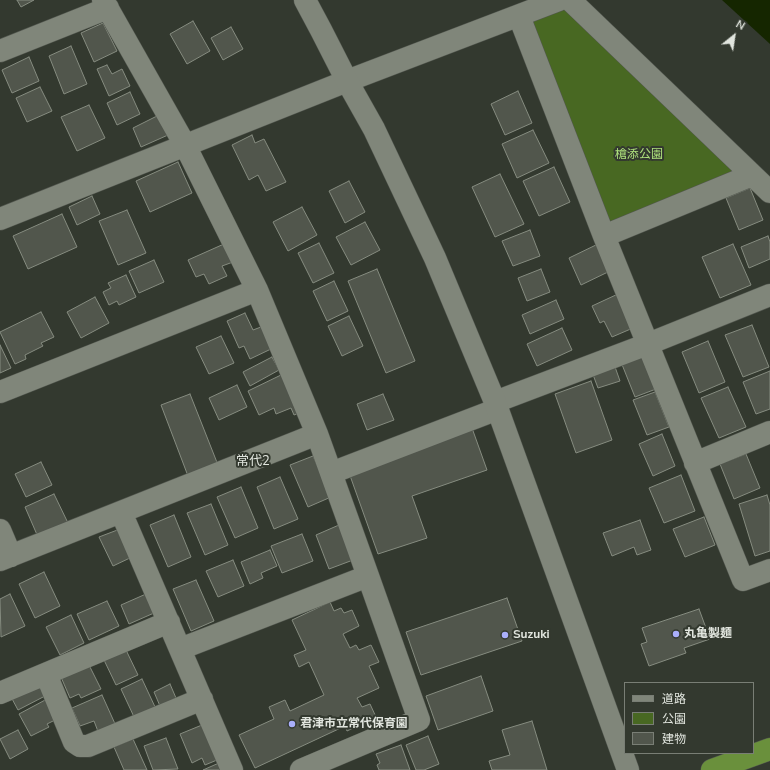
<!DOCTYPE html>
<meta charset="utf-8">
<style>
body{margin:0}
#map{position:relative;width:770px;height:770px;overflow:hidden;background:#33392f;font-family:"Nunito Sans","Noto Sans JP",sans-serif}
canvas{display:block}
.legend{position:absolute;left:624px;top:682px;width:130px;height:72px;box-sizing:border-box;background:#33392f;border:1px solid #797e75;margin:0;padding:5px 7px;list-style:none;font-size:12px;color:#e1e5de}
.legend li{display:flex;align-items:center;gap:8px;height:20px}
.legend b{width:20px;border:1px solid #797e75}
.north{position:absolute;left:714px;top:16px;width:40px;height:40px;-webkit-text-stroke:3px #33392f;paint-order:stroke;rotate:30deg;font-size:11px;font-weight:700;line-height:16px;text-align:center;color:#e1e5de}
.north::after{content:'';display:block;margin:auto;width:14px;height:18px;background:#e1e5de;clip-path:polygon(50% 0,100% 100%,50% 72%,0 100%)}
</style>
<div id="map">
<canvas width="770" height="770"></canvas>
<ul class="legend">
<li><b style="height:5px;background:#80867a"></b>道路</li>
<li><b style="height:11px;background:#486822"></b>公園</li>
<li><b style="height:11px;background:#51564c"></b>建物</li>
</ul>
<div class="north">N</div>
</div>
<script>
const ctx = document.querySelector('canvas').getContext('2d');
ctx.lineJoin = 'round';
function fillPath(path, color) {
  ctx.fillStyle = color;
  ctx.fill(path, 'evenodd');
}
function toPath(rows) {
  const path = new Path2D();
  for (const r of rows) {
    path.moveTo(r[0], r[1]);
    for (let i = 2; i < r.length; i += 2) path.lineTo(r[i], r[i + 1]);
  }
  return path;
}
function trace(path, color, width, dash) {
  ctx.strokeStyle = color;
  ctx.lineWidth = width;
  ctx.lineCap = dash ? 'butt' : 'round';
  ctx.setLineDash(dash || []);
  ctx.stroke(path);
}
function write(font, color, halo, rows, align = 'center') {
  ctx.font = font + ' "Nunito Sans","Noto Sans JP",sans-serif';
  ctx.lineWidth = 4;
  ctx.setLineDash([]);
  ctx.textBaseline = 'middle';
  ctx.strokeStyle = halo;
  ctx.fillStyle = color;
  for (const [text, x, y, turn = 0] of rows) {
    ctx.save();
    ctx.translate(x, y);
    ctx.rotate((+turn || 0) * Math.PI / 180);
    ctx.textAlign = isNaN(turn) ? turn : align;
    if (halo) ctx.strokeText(text, 0, 0);
    ctx.fillText(text, 0, 0);
    ctx.restore();
  }
}
fillPath(toPath([
 [556,9,566,10,732,170,731,177,616,223,606,219,532,22]
]), '#486822');
fillPath(toPath([
 [722,0,770,0,770,44]
]), '#152600');
const building = toPath([
 [17,0,34,0,21,7,17,0],
 [193,21,210,51,187,64,170,34,193,21],
 [103,23,117,51,94,62,81,33,103,23],
 [231,27,243,49,223,60,211,38,231,27],
 [71,46,87,84,64,94,49,56,71,46],
 [29,57,39,81,12,93,2,70,29,57],
 [107,65,112,74,122,69,130,86,109,96,97,69,107,65],
 [40,87,52,111,27,122,16,98,40,87],
 [518,91,532,123,505,135,491,104,518,91],
 [130,92,140,114,117,125,107,103,130,92],
 [89,105,105,138,77,151,61,117,89,105],
 [159,115,168,135,141,147,133,128,159,115],
 [533,130,549,163,517,178,502,144,533,130],
 [252,135,255,143,264,139,286,182,266,191,258,175,249,180,232,145,252,135],
 [178,162,192,193,150,212,136,181,178,162],
 [554,167,570,202,539,216,523,181,554,167],
 [500,174,524,224,495,237,472,187,500,174],
 [349,181,365,212,345,223,329,191,349,181],
 [750,188,763,220,739,230,726,198,750,188],
 [92,196,100,214,77,225,69,207,92,196],
 [302,207,317,235,288,251,273,222,302,207],
 [127,210,146,253,118,265,99,221,127,210],
 [62,214,77,247,28,269,13,236,62,214],
 [365,222,380,250,351,265,336,237,365,222],
 [530,230,540,256,513,266,502,241,530,230],
 [768,236,770,242,770,259,749,268,741,247,768,236],
 [319,243,334,273,313,283,298,253,319,243],
 [224,244,233,262,222,266,227,276,209,284,204,274,196,277,188,260,224,244],
 [598,244,610,271,581,285,569,258,598,244],
 [733,244,751,285,720,298,702,257,733,244],
 [154,260,164,282,139,293,129,271,154,260],
 [377,269,415,361,386,373,348,281,377,269],
 [541,269,550,292,527,301,518,278,541,269],
 [126,275,136,297,119,305,117,301,109,305,103,292,111,288,108,283,126,275],
 [334,281,348,311,327,321,313,291,334,281],
 [618,294,633,328,612,337,604,321,600,323,592,306,618,294],
 [95,297,109,323,81,338,67,312,95,297],
 [556,300,564,319,530,334,522,315,556,300],
 [41,312,54,337,41,343,43,346,25,355,26,359,15,364,0,332,41,312],
 [245,313,253,330,261,327,271,349,250,359,244,346,239,348,227,321,245,313],
 [349,316,363,346,342,356,328,326,349,316],
 [752,325,769,367,743,377,725,335,752,325],
 [562,328,572,350,537,366,527,344,562,328],
 [221,336,234,363,209,374,196,347,221,336],
 [708,341,725,382,699,393,682,352,708,341],
 [0,345,11,368,0,373,0,345],
 [642,354,656,389,635,397,621,362,642,354],
 [272,357,279,370,250,386,243,372,272,357],
 [614,364,620,381,598,388,592,372,614,364],
 [770,371,770,409,756,414,743,382,770,371],
 [281,375,299,413,294,415,291,408,276,414,274,408,259,415,248,391,281,375],
 [591,381,612,440,576,453,555,394,591,381],
 [237,385,247,407,219,420,209,398,237,385],
 [728,387,746,427,719,438,701,398,728,387],
 [655,392,669,427,647,435,633,400,655,392],
 [190,394,218,465,188,476,161,405,190,394],
 [383,394,394,420,367,430,357,404,383,394],
 [472,428,487,470,412,496,427,538,378,554,348,470,472,428],
 [662,434,675,466,653,476,639,444,662,434],
 [746,454,760,488,734,499,720,464,746,454],
 [313,456,331,497,308,507,290,465,313,456],
 [41,462,52,485,26,497,15,474,41,462],
 [681,475,695,511,664,523,649,488,681,475],
 [280,477,298,519,274,529,257,487,280,477],
 [241,487,258,528,235,538,217,497,241,487],
 [54,494,68,523,38,537,25,507,54,494],
 [767,495,770,505,770,551,755,556,739,504,767,495],
 [211,504,228,545,205,555,187,513,211,504],
 [174,515,191,557,168,567,150,525,174,515],
 [704,517,715,545,685,557,673,529,704,517],
 [640,520,651,550,637,555,634,547,612,556,603,533,640,520],
 [339,525,353,560,329,569,316,535,339,525],
 [120,529,132,557,113,566,99,537,120,529],
 [302,534,313,561,282,573,271,546,302,534],
 [270,550,277,566,261,573,263,578,250,584,241,562,270,550],
 [233,560,244,586,218,597,206,571,233,560],
 [44,572,60,606,35,618,19,584,44,572],
 [196,580,214,621,191,631,173,589,196,580],
 [10,594,25,626,1,637,0,599,10,594],
 [146,594,154,613,129,624,121,605,146,594],
 [507,598,522,641,421,675,406,632,507,598],
 [107,601,119,626,89,640,77,614,107,601],
 [330,602,334,611,341,608,344,613,352,610,359,626,343,634,350,648,356,645,359,650,371,645,379,662,369,666,379,688,357,698,362,707,370,704,376,717,347,731,345,726,255,768,239,735,274,719,269,707,285,700,290,711,324,695,309,662,299,667,294,655,306,650,292,620,330,602],
 [699,609,710,639,684,648,686,653,649,666,641,644,647,642,642,628,699,609],
 [71,615,84,643,60,655,46,627,71,615],
 [126,650,138,675,116,685,104,660,126,650],
 [89,665,101,689,81,698,79,694,70,698,61,677,89,665],
 [481,676,493,711,438,730,426,696,481,676],
 [142,679,156,709,135,719,121,689,142,679],
 [38,681,45,696,18,710,10,695,38,681],
 [170,684,176,698,160,706,154,692,170,684],
 [102,695,116,726,99,734,94,721,80,726,72,708,102,695],
 [47,699,57,719,47,724,49,727,31,736,19,714,47,699],
 [532,721,547,770,492,770,489,761,510,755,502,730,532,721],
 [202,725,217,760,205,765,202,758,192,763,180,734,202,725],
 [18,730,28,749,10,759,0,739,18,730],
 [428,736,439,764,424,770,416,770,406,745,428,736],
 [166,738,178,769,153,770,144,746,166,738],
 [133,739,147,770,124,770,114,747,133,739],
 [401,745,410,770,379,770,377,765,380,763,376,754,401,745],
 [219,763,222,770,203,770,219,763]
]);
fillPath(building, '#51564c');
trace(building, '#868c80', 1);
const minor = toPath([
 [103,0,185,145,257,290,317,434,368,576,419,720,301,770],
 [570,0,770,192],
 [519,16,604,236,743,580,770,570],
 [0,51,108,8],
 [0,219,347,81,559,0],
 [604,236,752,175],
 [0,392,257,290],
 [495,402,648,344,770,295],
 [695,463,770,432],
 [331,473,498,409],
 [121,512,232,770],
 [0,530,11,556],
 [0,560,317,434],
 [180,649,368,576],
 [46,674,74,742,80,746,88,746,202,699],
 [0,693,169,622]
]);
const tertiary = toPath([
 [305,0,321,30,347,81,374,129,435,258,495,402,628,770]
]);
const trunk = toPath([
 [712,770,770,749]
]);
trace(minor, '#52574f', 23);
trace(tertiary, '#52574f', 23);
trace(trunk, '#52574f', 23);
trace(minor, '#80867a', 22);
trace(tertiary, '#80867a', 22);
trace(trunk, '#6a903c', 22);
for (const [x, y, r, color] of [
 [676,634,4,"#aaaffb"],
 [505,635,4,"#aaaffb"],
 [292,724,4,"#aaaffb"]
]) {
  const dot = new Path2D();
  dot.arc(x, y, r, 0, 2 * Math.PI);
  ctx.fillStyle = color;
  ctx.fill(dot);
  trace(dot, '#33392f', 1.5);
}
write('12px', '#aee17c', '#33392f', [
 ["槍添公園",639,155]
]);
write('bold 12px', '#e1e5de', '#33392f', [
 ["丸亀製麺",684,634],
 ["Suzuki",513,635],
 ["君津市立常代保育園",300,724]
], 'left');
write('13px', '#e1e5de', '#33392f', [
 ["常代2",253,462]
]);
</script>
